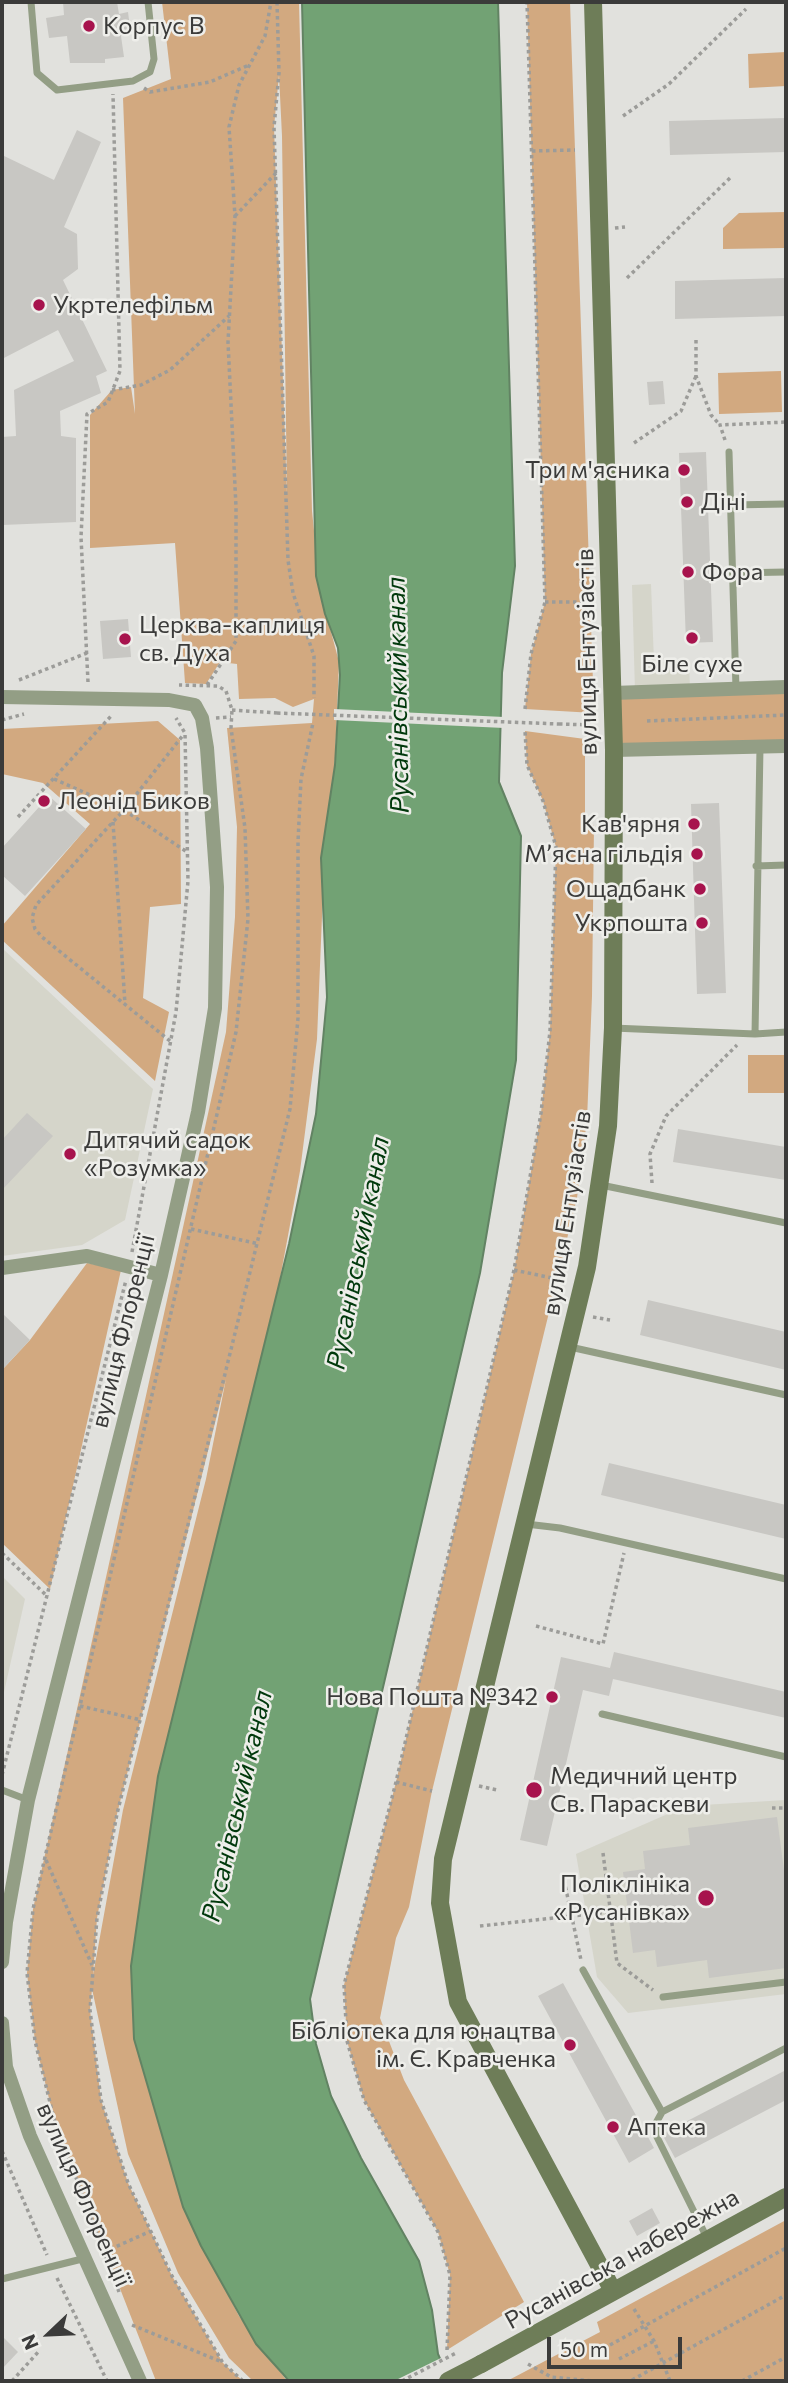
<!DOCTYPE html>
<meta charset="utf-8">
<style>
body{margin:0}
#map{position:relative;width:788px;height:2383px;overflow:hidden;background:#e1e1dd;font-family:Commissioner,sans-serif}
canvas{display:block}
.frame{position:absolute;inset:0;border:4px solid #3b3b3a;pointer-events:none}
.north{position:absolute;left:14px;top:2299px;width:70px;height:70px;-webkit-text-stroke:5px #eeeeea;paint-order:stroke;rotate:247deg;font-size:19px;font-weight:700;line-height:28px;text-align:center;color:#3b3b3a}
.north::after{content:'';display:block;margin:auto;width:24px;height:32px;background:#3b3b3a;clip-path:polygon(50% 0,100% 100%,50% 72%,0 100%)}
.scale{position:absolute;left:547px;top:2337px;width:135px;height:32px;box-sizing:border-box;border:4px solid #3b3b3a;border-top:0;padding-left:9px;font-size:21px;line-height:24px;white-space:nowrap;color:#3b3b3a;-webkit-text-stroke:5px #eeeeea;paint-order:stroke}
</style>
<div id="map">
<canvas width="788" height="2383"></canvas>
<div class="frame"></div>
<div class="north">N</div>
<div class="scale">50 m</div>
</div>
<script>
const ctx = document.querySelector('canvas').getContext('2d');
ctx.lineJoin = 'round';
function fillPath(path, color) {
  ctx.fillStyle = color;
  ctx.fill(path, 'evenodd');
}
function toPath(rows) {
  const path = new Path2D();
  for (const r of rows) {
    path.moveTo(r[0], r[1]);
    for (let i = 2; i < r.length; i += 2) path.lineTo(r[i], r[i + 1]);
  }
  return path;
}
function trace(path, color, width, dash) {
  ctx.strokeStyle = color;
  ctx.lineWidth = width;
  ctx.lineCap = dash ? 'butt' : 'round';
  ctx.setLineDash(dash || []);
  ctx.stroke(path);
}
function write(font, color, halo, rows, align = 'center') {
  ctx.font = font + ' Commissioner,sans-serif';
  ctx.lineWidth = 5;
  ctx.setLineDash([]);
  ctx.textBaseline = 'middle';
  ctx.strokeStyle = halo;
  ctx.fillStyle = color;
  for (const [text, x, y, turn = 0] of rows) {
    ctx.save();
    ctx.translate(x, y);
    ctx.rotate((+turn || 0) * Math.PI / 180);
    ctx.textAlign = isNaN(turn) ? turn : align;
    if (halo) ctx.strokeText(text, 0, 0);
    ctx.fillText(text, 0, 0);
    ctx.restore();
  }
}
fillPath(toPath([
 [651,584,654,662,689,661,690,690,635,692,632,585],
 [2,948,153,1089,125,1220,82,1245,2,1256],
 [2,1576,25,1599,2,1701],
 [786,1800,786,1994,628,2013,597,1977,576,1854,686,1806]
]), '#d5d5ca');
fillPath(toPath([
 [162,2,299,2,312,511,320,590,339,662,335,758,323,892,317,1039,300,1171,279,1284,183,1674,134,2039,183,2207,239,2316,287,2381,253,2381,229,2358,178,2273,128,2154,92,1989,90,2010,101,2100,128,2183,172,2276,223,2363,243,2381,156,2381,54,2119,35,2041,27,1973,33,1909,226,1032,235,917,237,827,227,728,312,723,314,699,293,707,275,698,239,699,237,664,220,662,206,684,185,683,175,543,90,548,90,415,112,390,131,387,135,414,123,98,171,79],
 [279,75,282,136,287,496,274,127],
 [226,1379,206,1479,123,1810,93,1975,97,1918,117,1814],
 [527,2,570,2,594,713,525,709,531,654,545,602],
 [786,52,786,86,749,88,748,54],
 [786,212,786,248,723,249,723,228,739,213],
 [781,371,782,412,719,414,718,373],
 [786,687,786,745,614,750,613,693],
 [158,721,180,740,181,904,150,907,143,998,169,1012,155,1081,2,940,2,926,90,824,43,783,2,774,2,729],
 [525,731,585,739,585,824,594,825,592,996,587,1120,577,1198,432,1791,409,1907,396,1938,380,2018,404,2080,524,2302,447,2350,450,2275,438,2232,364,2100,347,2041,344,1985,396,1782,514,1271,541,1113,550,1031,556,847,543,801,527,765],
 [748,1055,786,1055,786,1093,748,1093],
 [87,1263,121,1270,50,1589,2,1543,2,1370,30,1340],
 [786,2220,786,2381,507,2381,600,2332,597,2322]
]), '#d2a980');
const water = toPath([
 [302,2,498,2,515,566,502,673,499,782,521,836,516,1060,480,1273,310,1999,316,2044,331,2096,361,2158,419,2261,432,2310,438,2354,450,2381,289,2381,283,2374,256,2344,201,2246,183,2207,134,2039,131,1966,158,1776,289,1244,316,1114,327,997,321,858,335,765,340,675,338,648,325,614,316,576,302,2]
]);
fillPath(water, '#72a274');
trace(water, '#628363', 2);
fillPath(toPath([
 [334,709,504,717,504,728,334,720],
 [443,2357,454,2381,394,2381]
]), '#e1e1dd');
fillPath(toPath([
 [63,2,117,2,119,14,128,12,131,35,121,36,124,57,105,59,105,63,70,63,67,36,49,38,46,18,64,15],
 [786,118,786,152,670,155,669,121],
 [77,130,101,142,64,227,77,234,78,269,63,280,107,371,96,376,101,393,60,411,61,436,76,438,76,522,2,525,2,437,16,436,14,390,74,361,58,330,2,359,2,155,54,180],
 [786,278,786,316,675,319,675,281],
 [663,381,665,404,649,405,647,382],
 [706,452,713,642,686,643,679,453],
 [128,619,131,657,103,659,100,621],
 [49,796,86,829,25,896,2,875,2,848],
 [719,803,726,993,697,994,691,804],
 [27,1113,53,1136,2,1190,2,1140],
 [678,1129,786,1147,786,1180,673,1162],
 [648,1300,786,1332,786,1370,640,1335],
 [2,1313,30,1340,2,1370],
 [609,1463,786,1505,786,1539,601,1495],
 [614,1652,786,1692,786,1718,613,1679,609,1696,583,1690,547,1846,520,1840,561,1657,610,1668],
 [777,1817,786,1886,786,1968,709,1978,707,1960,657,1967,655,1950,633,1953,623,1872,645,1869,643,1851,690,1845,688,1828],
 [563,1983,654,2148,629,2163,538,1996],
 [786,2070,786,2100,675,2158,662,2134],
 [652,2208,660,2223,637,2236,629,2221],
 [2,2336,18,2352,2,2369]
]), '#c8c7c3');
trace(toPath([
 [277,2,279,73,274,127,288,560,293,593,314,656,314,698],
 [144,88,150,92,210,82,249,65],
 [623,116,669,84,746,9],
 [532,151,575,150],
 [235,216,276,173],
 [615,228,625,227],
 [627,278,730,178],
 [696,340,696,376,711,415,720,425],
 [112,390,141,385,170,370,229,316],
 [725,440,720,425,786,422],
 [634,443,681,411,696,376],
 [545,602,590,602],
 [19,680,87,653],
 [88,682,81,537,87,414,108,402,120,371,113,94],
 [207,685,236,641,236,507,228,342,235,216,229,127,239,85,265,36,271,2],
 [525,709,531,654,545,602,527,2],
 [232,710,277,713],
 [216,718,231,717],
 [2,720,24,714],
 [647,721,786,715],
 [559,724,594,725],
 [54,779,124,810,187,852],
 [18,817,112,715],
 [113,822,125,1004],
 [170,1041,42,937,35,929,32,918,36,905,124,810,184,734],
 [652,1183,650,1154,666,1116,737,1045],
 [191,1229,259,1244],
 [132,1252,176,1012,188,881,185,733,176,718],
 [514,1270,557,1279],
 [593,1317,610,1320],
 [2,1553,48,1597],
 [536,1626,603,1644,624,1553],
 [80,1706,141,1720],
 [2,1775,126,1280],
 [396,1782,432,1791],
 [479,1786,497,1790],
 [772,1808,786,1808],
 [603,1853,617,1963,653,1990],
 [46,1860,92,1965],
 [564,1880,581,1960],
 [480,1926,628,1910],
 [2,2151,47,2255],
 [104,2252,151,2231],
 [57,2278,107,2381],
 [119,2292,54,2119,35,2041,27,1973,33,1909,236,1032,248,919,245,828,231,728,232,710,226,691,218,686,179,685],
 [634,2309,654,2341,670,2381],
 [132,2325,222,2362],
 [610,2345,786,2248],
 [447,2350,450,2275,438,2232,364,2100,347,2041,344,1985,396,1782,514,1270,541,1113,550,1031,556,847,543,801,527,765,525,731],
 [619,2359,654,2341],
 [528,2364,551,2377,593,2381],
 [632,2380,786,2295],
 [12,2381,40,2350],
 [243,2381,223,2363,172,2276,128,2183,101,2100,90,2010,97,1918,117,1814,290,1109,298,1018,298,842,301,779,313,723],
 [742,2381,786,2357]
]), '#9c9c99', 3.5, [3.5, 3.5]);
trace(toPath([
 [31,2,37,73,57,90,133,81,150,72,154,59,148,2],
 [729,452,736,689],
 [731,505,786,504],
 [733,573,786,572],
 [756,866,786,865],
 [613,1028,755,1034,786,1032],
 [755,1034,760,747],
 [601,1185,786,1223],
 [570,1347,786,1395],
 [526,1524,560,1528,786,1579],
 [602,1714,786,1757],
 [2,1790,28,1800],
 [583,1970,662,2112],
 [663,1997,786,1982],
 [707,2238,656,2135,656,2123,662,2112,786,2048],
 [2,2279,86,2258]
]), '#939e85', 7);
trace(toPath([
 [613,693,786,687],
 [2,697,169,700,195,705,202,718,207,748,217,887,215,1008,198,1112,161,1275,28,1800,6,1922,2,1962],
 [614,750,786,746],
 [2,1268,87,1256,161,1275],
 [2,2023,6,2067,30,2136,140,2381]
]), '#939e85', 14);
trace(toPath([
 [593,2,614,750,613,1028,608,1126,587,1267,443,1859,440,1903,458,2002,613,2291],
 [481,2364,786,2197]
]), '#6e7d58', 18);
trace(toPath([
 [277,713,559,724],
 [402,2381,456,2353]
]), '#9c9c99', 3.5, [3.5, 3.5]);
trace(toPath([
 [448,2381,481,2364]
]), '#6e7d58', 18);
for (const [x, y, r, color] of [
 [89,26,7,"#a7134d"],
 [39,305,7,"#a7134d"],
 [684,470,7,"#a7134d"],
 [687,502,7,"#a7134d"],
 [688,572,7,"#a7134d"],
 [692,638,7,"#a7134d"],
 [125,639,7,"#a7134d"],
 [44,801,7,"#a7134d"],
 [694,824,7,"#a7134d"],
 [697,854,7,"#a7134d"],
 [700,889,7,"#a7134d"],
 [702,923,7,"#a7134d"],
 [70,1154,7,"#a7134d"],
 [552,1697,7,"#a7134d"],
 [534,1790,9,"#a7134d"],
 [706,1898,9,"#a7134d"],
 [570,2045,7,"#a7134d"],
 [613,2127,7,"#a7134d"]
]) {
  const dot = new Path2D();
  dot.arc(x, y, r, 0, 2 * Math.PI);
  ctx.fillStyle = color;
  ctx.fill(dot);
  trace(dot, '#eeeeea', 2.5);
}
write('24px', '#3b3b3a', '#eeeeea', [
 ["Корпус В",103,26],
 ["Укртелефільм",53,305],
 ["Три м'ясника",670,470,"right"],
 ["Діні",701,502],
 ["Фора",702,572],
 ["Церква-каплиця",139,625],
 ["св. Духа",139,653],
 ["Біле сухе",692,664,"center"],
 ["Леонід Биков",58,801],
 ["Кав'ярня",680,824,"right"],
 ["М’ясна гільдія",683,854,"right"],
 ["Ощадбанк",686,889,"right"],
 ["Укрпошта",688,923,"right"],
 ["Дитячий садок",84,1140],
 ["«Розумка»",84,1168],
 ["Нова Пошта №342",538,1697,"right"],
 ["Медичний центр",550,1776],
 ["Св. Параскеви",550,1804],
 ["Поліклініка",690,1884,"right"],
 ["«Русанівка»",690,1912,"right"],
 ["Бібліотека для юнацтва",556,2031,"right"],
 ["ім. Є. Кравченка",556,2059,"right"],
 ["Аптека",627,2127]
], 'left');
write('24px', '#3b3b3a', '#eeeeea', [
 ["вулиця Ентузіастів",587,652,-91],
 ["вулиця Ентузіастів",567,1213,-81],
 ["вулиця Флоренції",123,1331,-76],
 ["вулиця Флоренції",84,2195,66],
 ["Русанівська набережна",622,2259,-29]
]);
write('italic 26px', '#01390c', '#eeeeea', [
 ["Русанівський канал",398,695,-91],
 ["Русанівський канал",358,1253,-79],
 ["Русанівський канал",237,1806,-77]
]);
</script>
